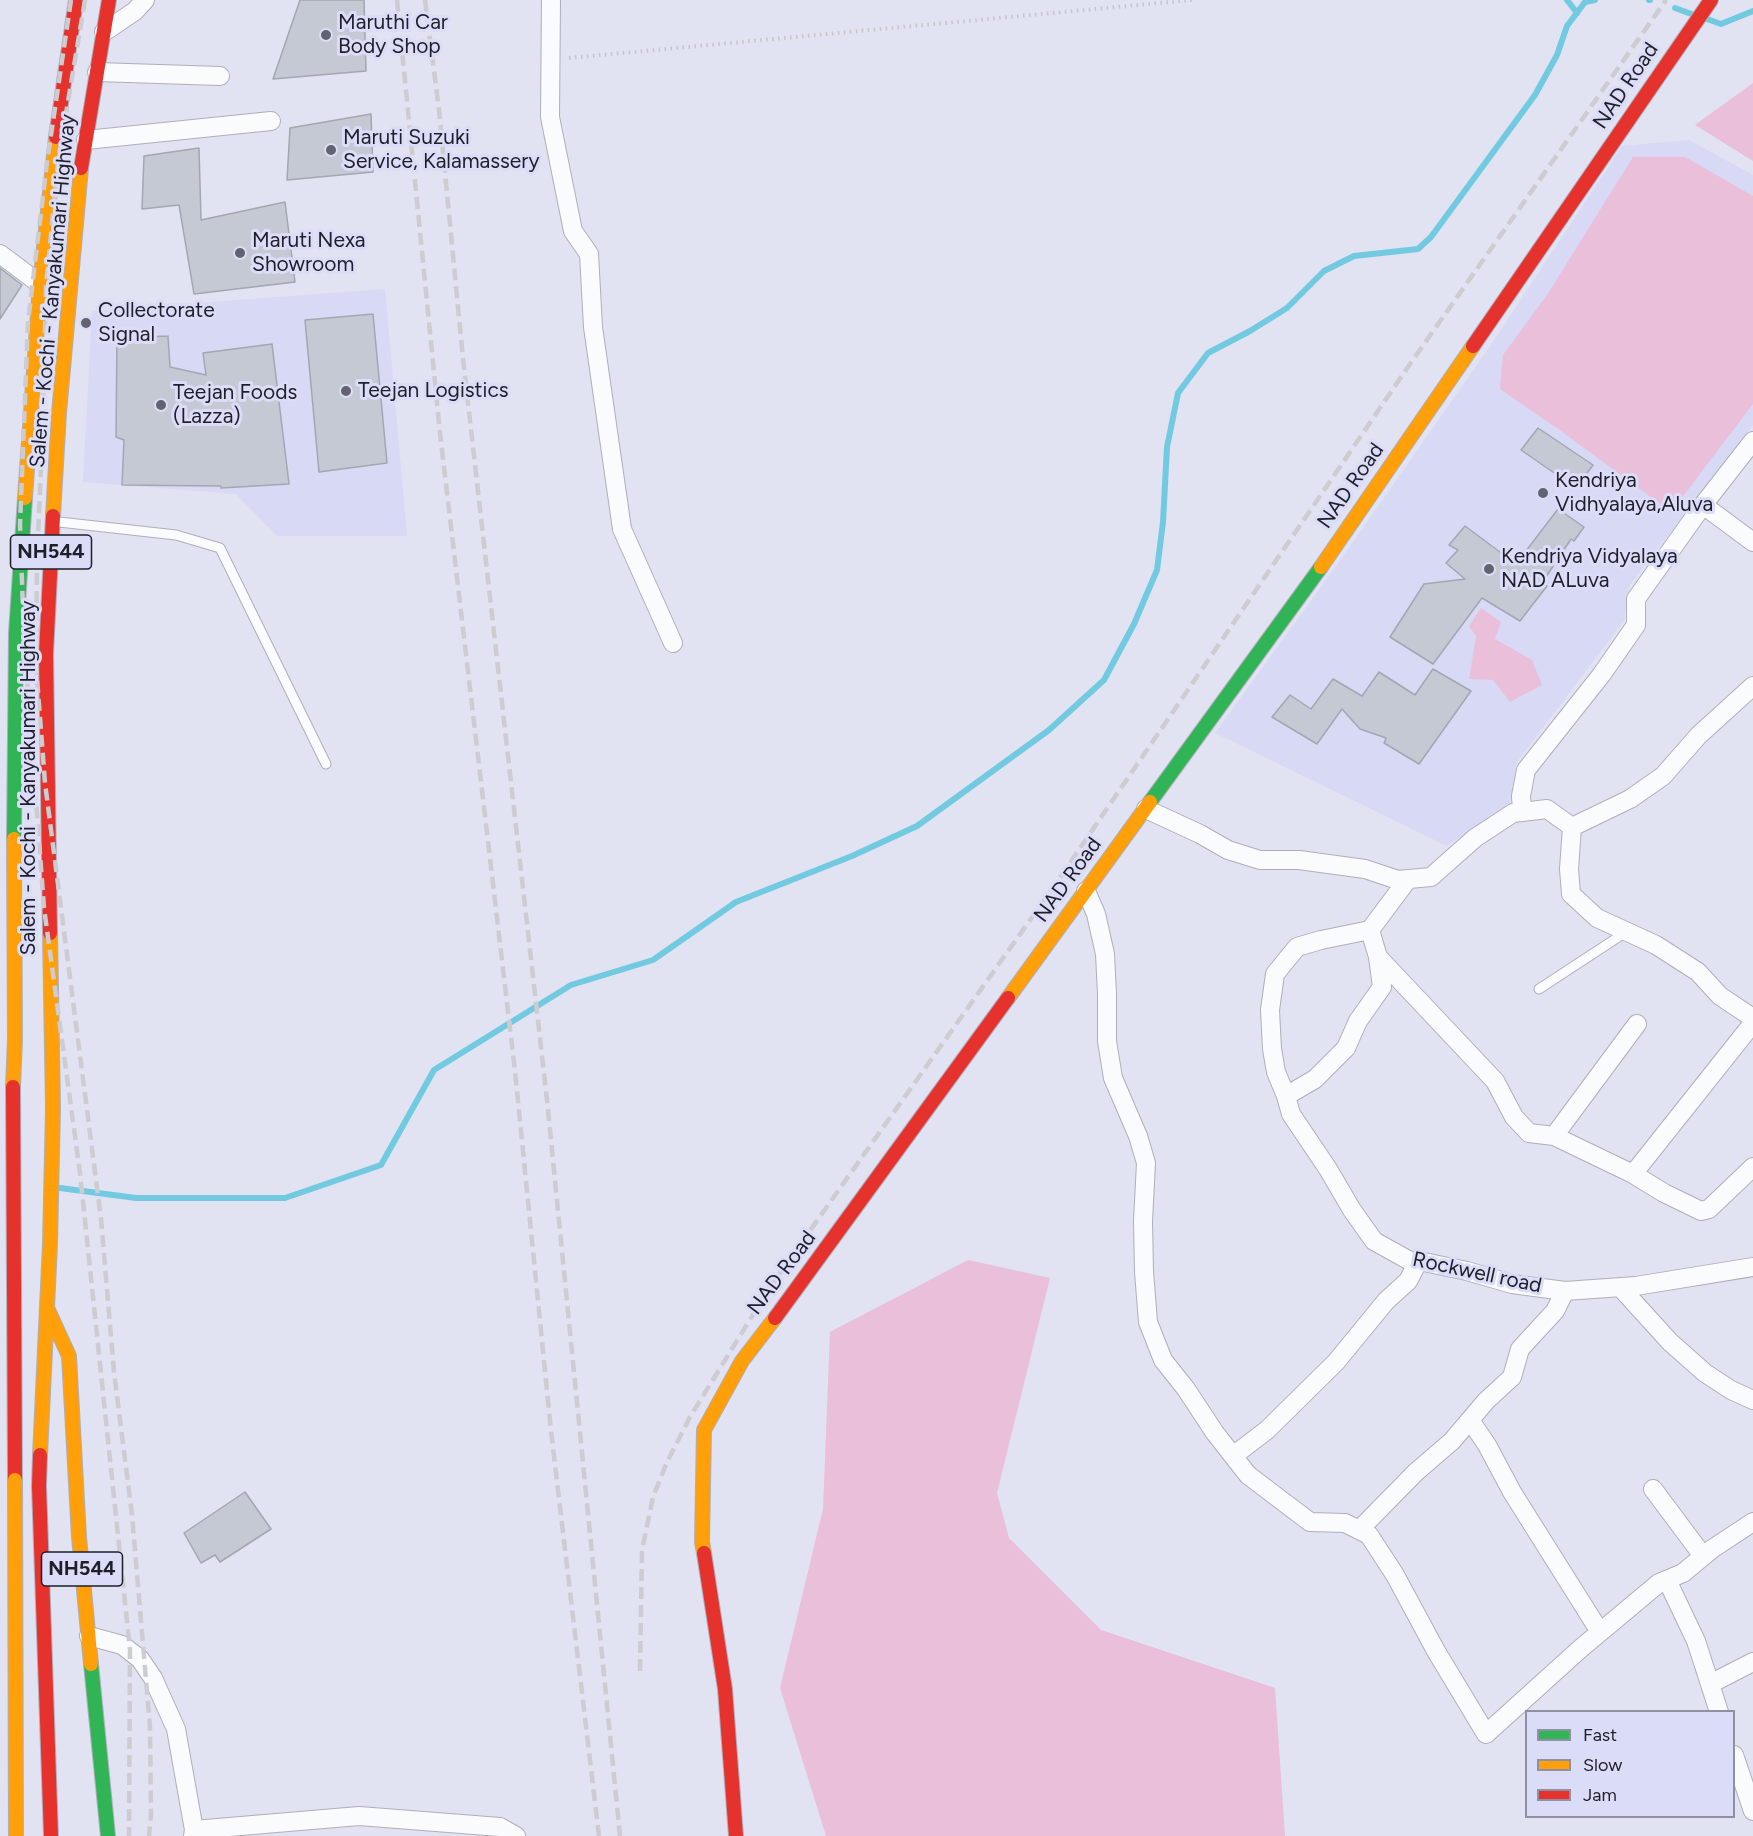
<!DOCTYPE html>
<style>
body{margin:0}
#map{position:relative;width:1753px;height:1836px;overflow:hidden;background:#e1e2f2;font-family:Figtree,sans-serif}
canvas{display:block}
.legend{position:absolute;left:1525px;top:1710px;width:210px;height:108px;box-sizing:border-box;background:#dbdcf8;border:2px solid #9090a5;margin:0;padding:8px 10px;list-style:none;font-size:18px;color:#1f1f29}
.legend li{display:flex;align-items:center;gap:12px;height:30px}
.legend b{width:30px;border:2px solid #9090a5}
</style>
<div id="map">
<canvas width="1753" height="1836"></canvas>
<ul class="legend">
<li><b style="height:8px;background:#30b455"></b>Fast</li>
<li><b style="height:8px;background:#ff9f0a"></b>Slow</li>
<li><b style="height:8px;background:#e5322d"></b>Jam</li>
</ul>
</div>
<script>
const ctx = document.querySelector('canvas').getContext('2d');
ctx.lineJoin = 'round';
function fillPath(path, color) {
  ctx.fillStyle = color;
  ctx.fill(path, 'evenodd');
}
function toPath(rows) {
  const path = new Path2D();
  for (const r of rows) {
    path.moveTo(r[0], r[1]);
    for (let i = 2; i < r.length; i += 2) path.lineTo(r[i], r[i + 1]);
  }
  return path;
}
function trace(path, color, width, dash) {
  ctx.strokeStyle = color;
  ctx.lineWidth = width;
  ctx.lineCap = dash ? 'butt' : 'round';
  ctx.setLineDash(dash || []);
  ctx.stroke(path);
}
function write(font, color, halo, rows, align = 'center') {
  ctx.font = font + ' Figtree,sans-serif';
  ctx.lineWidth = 6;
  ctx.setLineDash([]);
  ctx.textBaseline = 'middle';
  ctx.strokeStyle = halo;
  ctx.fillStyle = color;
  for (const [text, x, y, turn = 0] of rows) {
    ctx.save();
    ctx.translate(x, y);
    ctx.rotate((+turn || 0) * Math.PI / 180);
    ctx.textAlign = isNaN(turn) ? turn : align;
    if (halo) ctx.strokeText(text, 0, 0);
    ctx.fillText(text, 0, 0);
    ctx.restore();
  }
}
fillPath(toPath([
 [1689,140,1753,175,1753,425,1629,586,1624,621,1516,763,1510,803,1447,846,1215,733,1339,562,1493,342,1622,146],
 [385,289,407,536,277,536,236,494,83,482,92,311]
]), '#d8d9f4');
fillPath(toPath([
 [1753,83,1753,161,1695,125],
 [1633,157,1685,157,1753,196,1753,404,1671,512,1561,431,1500,389,1503,355,1547,295],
 [1481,608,1501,622,1495,639,1532,660,1542,685,1510,702,1493,680,1469,679,1476,636,1469,626],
 [968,1260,1050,1278,997,1493,1009,1538,1101,1630,1275,1688,1285,1836,826,1836,780,1688,823,1509,830,1332]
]), '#eabfda');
trace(toPath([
 [1567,0,1577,13],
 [1649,0,1650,0],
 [1675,8,1694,15],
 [1707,19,1721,24,1753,11],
 [60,1188,136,1198,285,1198,381,1165,434,1070,571,985,653,960,736,902,852,856,917,826,1049,730,1104,680,1134,624,1157,570,1163,522,1167,447,1178,393,1208,353,1250,331,1287,308,1324,271,1354,256,1418,249,1431,237,1535,95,1557,55,1567,26,1585,2,1595,0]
]), '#71cae0', 6);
const building = toPath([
 [300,0,364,0,366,71,273,79,300,0],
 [371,114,373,172,287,180,290,128,371,114],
 [199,148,201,220,285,202,295,282,194,294,179,205,142,209,144,156,199,148],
 [0,268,22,285,0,319,0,268],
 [373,314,387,463,319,472,305,320,373,314],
 [168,336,170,367,206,375,203,353,272,344,289,484,221,488,221,486,122,485,124,440,116,437,117,338,168,336],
 [1538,428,1593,465,1576,488,1521,450,1538,428],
 [1558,509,1584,527,1574,541,1571,539,1542,583,1547,586,1520,621,1482,598,1433,664,1390,637,1424,584,1465,579,1446,563,1458,550,1449,545,1465,526,1516,564,1558,509],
 [1433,669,1471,691,1419,764,1384,743,1386,738,1360,729,1342,709,1317,744,1272,717,1290,695,1311,709,1333,679,1362,696,1379,672,1415,695,1433,669],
 [245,1492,271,1529,220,1562,215,1555,201,1563,184,1533,245,1492]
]);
fillPath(building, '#c5c9d4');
trace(building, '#a2a7b1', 1.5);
const lane = toPath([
 [59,522,176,535,220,548,326,764],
 [1539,989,1626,932]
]);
const street = toPath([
 [551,0,550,117,573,231,589,254,593,327,622,529,673,643],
 [104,32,135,11,145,0],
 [97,72,220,76],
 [86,140,271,121],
 [0,254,40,284],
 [1703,505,1753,542],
 [1146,809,1200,834,1228,850,1260,860,1299,860,1365,869,1398,880,1431,877,1475,838,1513,813,1547,809,1572,827,1569,869,1571,894,1597,918,1656,945,1698,972,1720,996,1753,1018],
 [1522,812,1521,796,1526,770,1602,674,1636,625,1636,599,1703,505,1753,441],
 [1572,827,1630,799,1663,776,1699,735,1753,686],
 [1086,891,1096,914,1105,954,1107,994,1107,1041,1113,1078,1138,1136,1146,1163,1143,1221,1144,1272,1148,1322,1163,1360,1186,1389,1215,1433,1248,1475,1310,1522,1345,1523,1369,1535,1395,1575,1436,1651,1486,1734,1580,1649,1659,1583,1683,1573,1712,1549,1753,1522],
 [1370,930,1321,940,1297,947,1275,974,1270,1010,1272,1049,1276,1072,1286,1096,1315,1079,1346,1048,1358,1021,1382,987,1378,957,1370,930,1408,879],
 [1378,957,1495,1081,1514,1117,1529,1133,1554,1136,1633,1174,1664,1193,1701,1211,1709,1209,1753,1167],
 [1286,1096,1291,1114,1328,1169,1352,1210,1374,1241,1410,1261,1424,1262,1467,1271,1512,1284,1565,1291,1636,1286,1753,1267],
 [1554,1136,1637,1024],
 [1633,1174,1753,1023],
 [1620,1287,1670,1342,1705,1373,1731,1390,1753,1400],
 [1470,1420,1487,1445,1512,1492,1600,1632],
 [1233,1456,1267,1430,1336,1362,1386,1301,1408,1281,1418,1262],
 [1653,1489,1703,1556],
 [1359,1530,1416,1472,1452,1441,1486,1401,1512,1377,1520,1349,1555,1311,1565,1291],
 [1667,1580,1696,1641,1719,1712],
 [89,1636,122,1645,140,1659,153,1678,176,1729,194,1830],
 [1710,1684,1753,1662],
 [1734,1755,1753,1811],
 [193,1836,194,1830,359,1816,500,1827,516,1836]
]);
const fast = toPath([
 [1150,802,1321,567],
 [14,839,16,633,25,498],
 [91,1664,108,1836]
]);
const slow = toPath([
 [25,498,40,284,56,137],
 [53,516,59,413,81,168],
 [1321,567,1473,346],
 [1008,998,1150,802],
 [13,1087,15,1039,14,839],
 [48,1310,69,1356,79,1537,91,1664],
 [40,1455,50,1244,53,1108,50,933],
 [704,1553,702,1542,704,1430,742,1361,775,1318]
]);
const jam = toPath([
 [56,137,76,0],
 [81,168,109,0],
 [1473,346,1711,0],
 [50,933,46,654,53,516],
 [13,1087,15,1480],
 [775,1318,1008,998],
 [40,1455,39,1486,51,1836],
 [704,1553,725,1689,736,1836]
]);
trace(lane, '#aeafbc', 11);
trace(street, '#aeafbc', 20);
trace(fast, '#aeafbc', 16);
trace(slow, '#aeafbc', 16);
trace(jam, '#aeafbc', 16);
trace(toPath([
 [569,58,1192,0]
]), '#c5c6cc', 4, [1.5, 4.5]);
trace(lane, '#fafbfd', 9);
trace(street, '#fafbfd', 18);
trace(fast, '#30b455', 14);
trace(slow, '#ff9f0a', 14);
trace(jam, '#e5322d', 14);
trace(toPath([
 [71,0,47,162,28,322,20,525,24,638,44,908,80,1173,130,1650,129,1836],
 [85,0,58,161,46,286,43,420,37,560,36,665,45,783,101,1219,114,1372,132,1515,150,1727,151,1815,149,1836],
 [397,0,440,433,515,1071,551,1431,599,1836],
 [425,0,439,110,463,359,547,1100,620,1836],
 [640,1671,642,1550,653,1497,667,1462,690,1417,770,1287,1057,882,1410,364,1666,0]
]), '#ccccd1', 4.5, [12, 6]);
const slowBridge = toPath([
 [15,1480,16,1836]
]);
trace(slowBridge, '#aeafbc', 16, []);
trace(slowBridge, '#ff9f0a', 14);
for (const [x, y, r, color] of [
 [326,35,6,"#63636f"],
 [331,150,6,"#63636f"],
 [240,253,6,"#63636f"],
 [86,323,6,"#63636f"],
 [346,391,6,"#63636f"],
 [161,405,6,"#63636f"],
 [1543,493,6,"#63636f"],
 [1489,569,6,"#63636f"]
]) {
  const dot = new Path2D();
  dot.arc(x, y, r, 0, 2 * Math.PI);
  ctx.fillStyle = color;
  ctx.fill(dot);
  trace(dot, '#dbdcf8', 2);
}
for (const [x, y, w] of [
 [51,552,81],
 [82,1569,81]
]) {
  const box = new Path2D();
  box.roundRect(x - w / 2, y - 17, w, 34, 4.5);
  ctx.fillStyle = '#dbdcf8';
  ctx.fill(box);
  trace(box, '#1f1f29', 1.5);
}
write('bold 20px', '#1f1f29', null, [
 ["NH544",51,552],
 ["NH544",82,1569]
]);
write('21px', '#1f1f29', '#dbdcf8', [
 ["Maruthi Car",338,23],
 ["Body Shop",338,47],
 ["Maruti Suzuki",343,138],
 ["Service, Kalamassery",343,162],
 ["Maruti Nexa",252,241],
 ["Showroom",252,265],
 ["Collectorate",98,311],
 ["Signal",98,335],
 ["Teejan Logistics",358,391],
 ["Teejan Foods",173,393],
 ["(Lazza)",173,417],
 ["Kendriya",1555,481],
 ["Vidhyalaya,Aluva",1555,505],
 ["Kendriya Vidyalaya",1501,557],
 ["NAD ALuva",1501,581]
], 'left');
write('21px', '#1f1f29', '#dbdcf8', [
 ["NAD Road",1626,86,-56],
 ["Salem - Kochi - Kanyakumari Highway",53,291,-85],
 ["NAD Road",1351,486,-55],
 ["Salem - Kochi - Kanyakumari Highway",29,778,-90],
 ["NAD Road",1068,880,-54],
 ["NAD Road",782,1273,-53],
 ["Rockwell road",1477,1273,12]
]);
</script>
